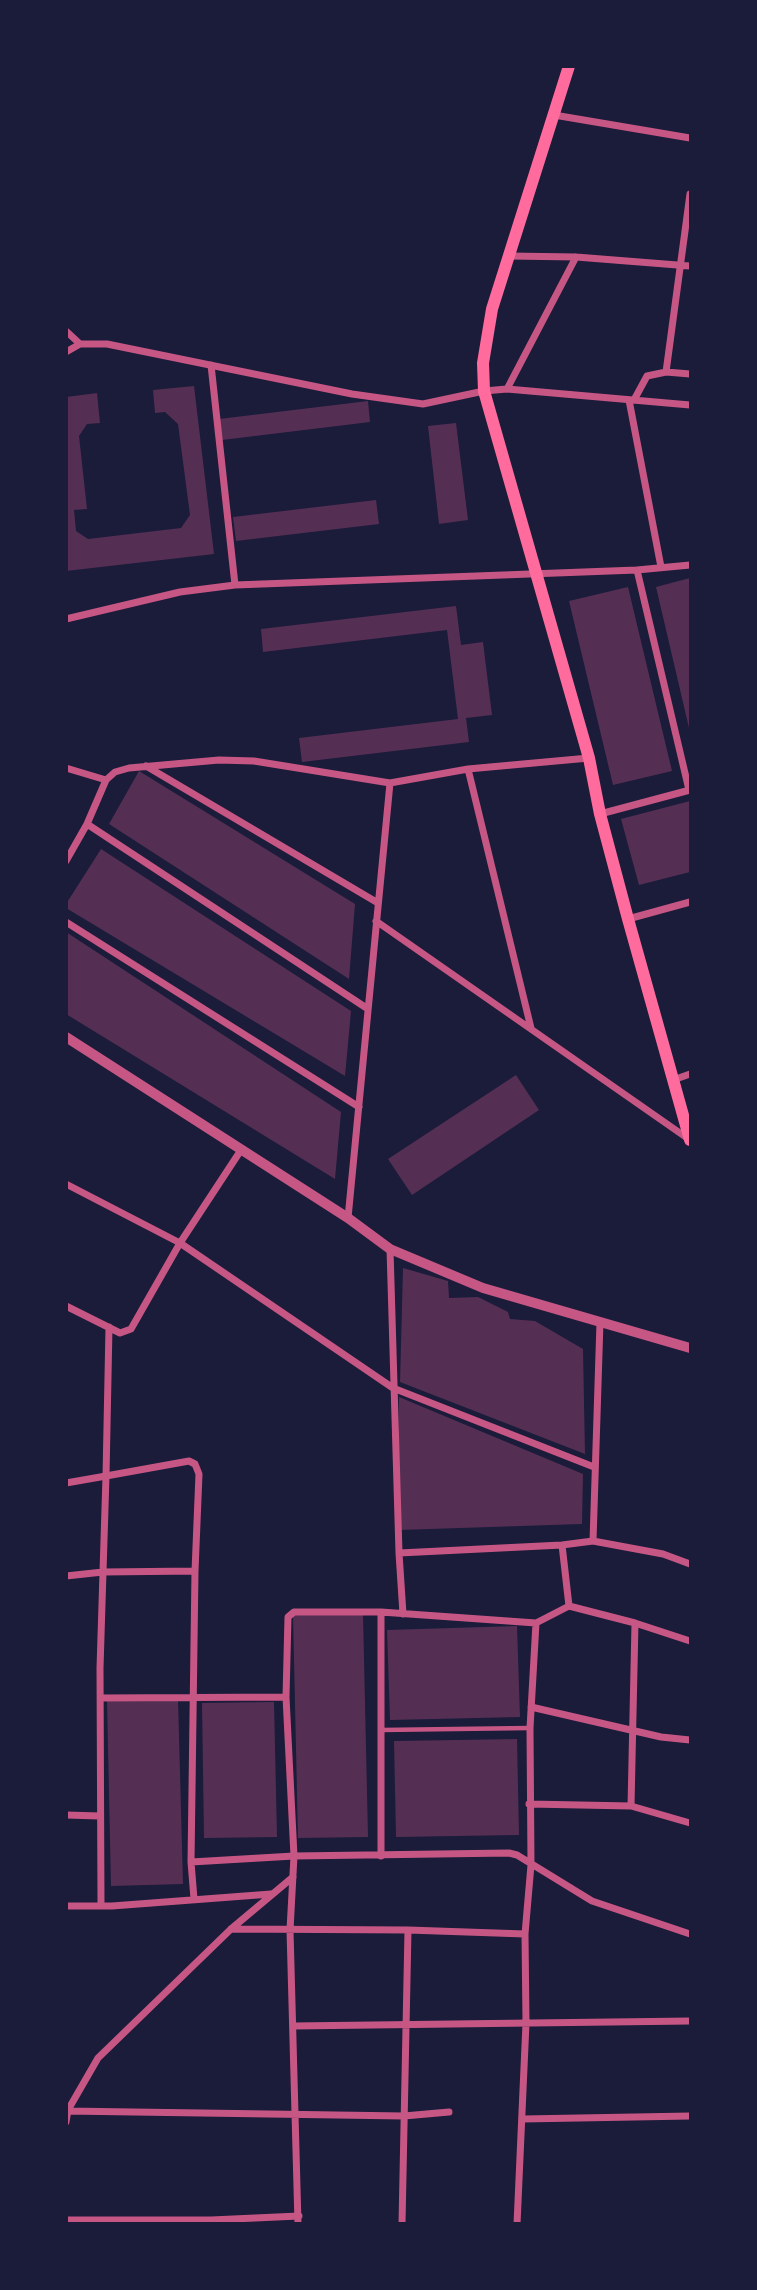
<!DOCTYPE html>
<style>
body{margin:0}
#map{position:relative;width:757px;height:2290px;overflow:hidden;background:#1b1b3a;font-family:"Playfair Display",serif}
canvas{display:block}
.frame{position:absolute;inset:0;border:68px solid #1b1b3a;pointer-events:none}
</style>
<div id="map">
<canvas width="757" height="2290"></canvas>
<div class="frame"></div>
</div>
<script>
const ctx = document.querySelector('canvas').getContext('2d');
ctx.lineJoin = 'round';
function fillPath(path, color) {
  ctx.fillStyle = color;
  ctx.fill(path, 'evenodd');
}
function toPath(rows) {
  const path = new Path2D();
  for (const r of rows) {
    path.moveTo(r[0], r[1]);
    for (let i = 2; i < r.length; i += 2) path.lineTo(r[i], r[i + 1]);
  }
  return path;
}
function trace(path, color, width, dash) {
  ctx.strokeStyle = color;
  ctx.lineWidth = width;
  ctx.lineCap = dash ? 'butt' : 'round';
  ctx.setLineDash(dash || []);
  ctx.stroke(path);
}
fillPath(toPath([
 [194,386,214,554,66,571,66,397,97,393,100,423,87,424,79,436,87,509,74,510,76,531,88,539,181,528,190,515,178,424,165,412,155,413,153,390],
 [368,401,370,422,222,440,219,419],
 [456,423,468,520,439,524,428,426],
 [376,500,379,524,236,541,233,517],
 [690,578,690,727,689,728,656,587],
 [628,587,672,771,613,785,569,601],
 [456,606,461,645,483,642,492,715,466,718,469,742,302,762,299,738,458,719,447,630,263,652,261,629],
 [139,771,355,904,349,979,109,824],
 [690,801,690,872,639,885,621,819],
 [101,849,351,1011,345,1076,66,908,66,904],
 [66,932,341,1112,335,1179,66,1014],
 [516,1075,539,1110,412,1195,388,1159],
 [403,1268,448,1281,449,1298,478,1297,508,1312,510,1319,535,1321,583,1349,585,1454,400,1382],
 [399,1397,583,1474,582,1524,399,1530],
 [363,1614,368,1837,298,1838,293,1615],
 [517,1626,520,1717,390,1720,387,1630],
 [178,1699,183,1884,111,1886,107,1701],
 [274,1702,277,1837,204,1838,202,1703],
 [517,1739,519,1835,396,1837,394,1741]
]), '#542f53');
trace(toPath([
 [381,1730,530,1728]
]), '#c65784', 4.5);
trace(toPath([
 [554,115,690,138],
 [509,256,576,257,690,266],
 [66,331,80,344],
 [66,352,80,344,107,344,352,394,423,404,484,391,507,389,690,405],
 [211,365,235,585],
 [666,372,690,194],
 [507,389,576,257],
 [629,400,661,567],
 [634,400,647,376,666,372,690,374],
 [637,570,689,790],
 [66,619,180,592,235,585,637,570,690,565],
 [146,766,378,903],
 [66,768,106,780],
 [468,769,531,1028],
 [600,814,690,790],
 [87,824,368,1009],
 [66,861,87,824,106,780,115,772,129,768,219,760,254,761,390,783,468,769,589,758],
 [628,919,690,902],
 [376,921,690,1140],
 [66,922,359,1107],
 [673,1080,690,1074],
 [66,1184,180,1243,393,1388,594,1467],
 [348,1218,390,783],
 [390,1249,399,1553,403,1614],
 [66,1306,120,1333,131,1329,180,1243,241,1150],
 [109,1327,106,1476,189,1461,195,1464,199,1474,195,1571,191,1862,194,1899],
 [66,1483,106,1476,100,1668,101,1905],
 [593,1541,600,1322],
 [562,1545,569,1606,635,1623,690,1641],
 [399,1553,562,1545,593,1541,663,1554,690,1564],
 [66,1576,103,1572,195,1571],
 [101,1698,286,1697],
 [531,1707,661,1737,690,1740],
 [529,1804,631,1806,690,1823],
 [631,1806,635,1623],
 [66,1815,100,1816],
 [381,1856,381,1612],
 [191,1862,294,1856,509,1853,517,1855,592,1901,690,1934],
 [66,1906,112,1906,271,1894],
 [231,1929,408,1930,525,1934,531,1865,530,1728,536,1623],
 [293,2026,690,2021],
 [66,2111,404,2116,449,2112],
 [523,2119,690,2116],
 [66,2122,68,2110,98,2058,231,1929,293,1877],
 [66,2220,211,2220,299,2216],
 [298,2224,290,1930,294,1856,286,1697,288,1617,294,1612,381,1612,536,1623,569,1606],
 [402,2224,408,1930],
 [517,2224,526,2023,525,1934]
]), '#c65784', 7);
trace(toPath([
 [66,1037,348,1218,390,1249,483,1288,690,1348]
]), '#c65784', 10);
trace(toPath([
 [569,66,492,309,483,363,484,391,589,758,600,814,628,919,690,1140]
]), '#ff6b9d', 12);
</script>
